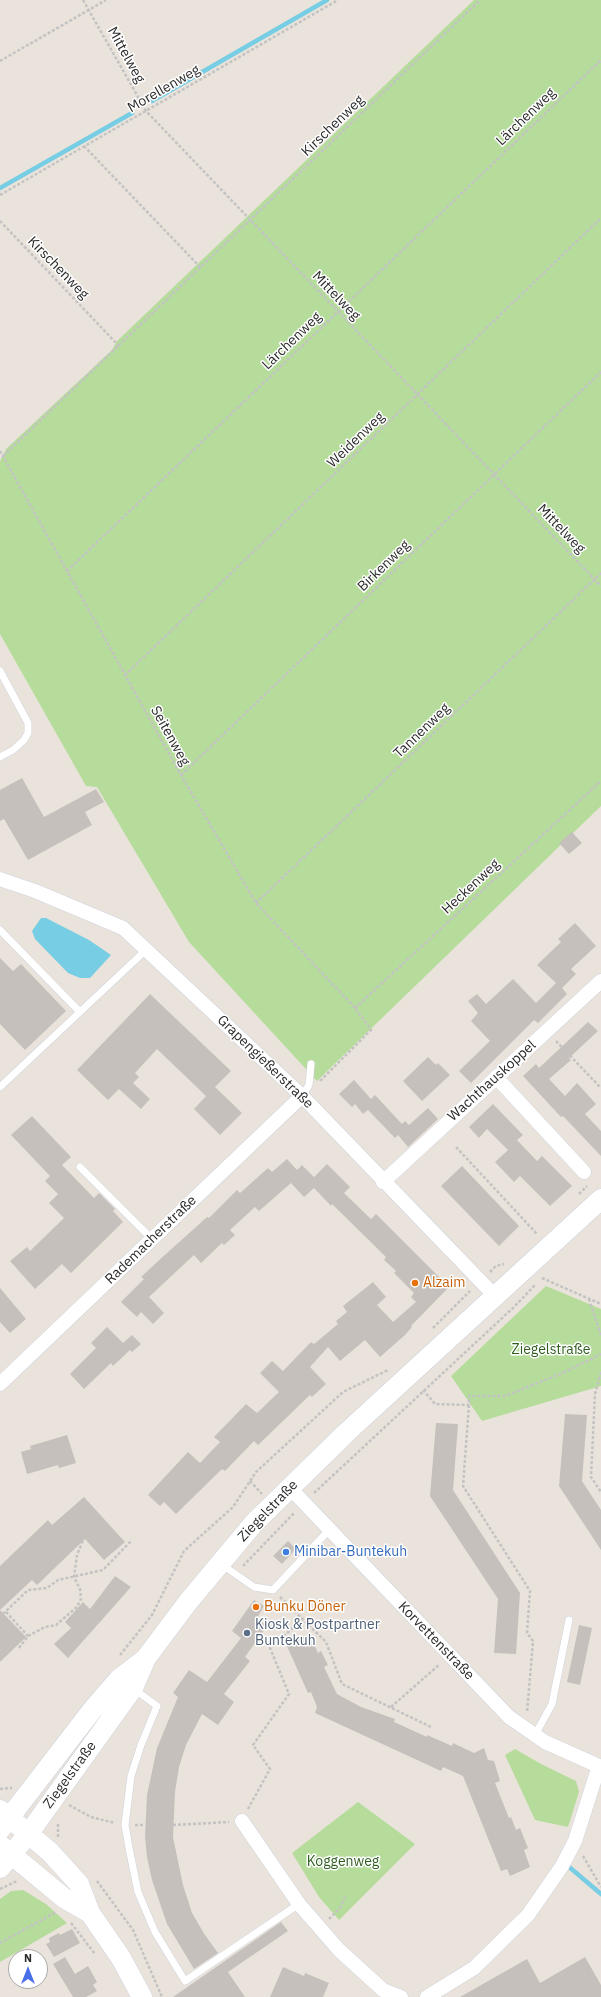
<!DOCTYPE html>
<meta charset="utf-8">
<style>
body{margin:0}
#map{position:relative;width:601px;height:1997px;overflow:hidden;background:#eae3db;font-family:"IBM Plex Sans",sans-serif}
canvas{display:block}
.north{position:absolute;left:8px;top:1949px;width:40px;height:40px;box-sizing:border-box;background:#fff;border:1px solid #a9a9a9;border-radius:50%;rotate:0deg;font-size:11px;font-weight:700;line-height:16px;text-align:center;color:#292929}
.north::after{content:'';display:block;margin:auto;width:14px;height:18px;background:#4970e9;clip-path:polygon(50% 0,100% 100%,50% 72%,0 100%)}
</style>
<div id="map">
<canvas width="601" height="1997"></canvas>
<div class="north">N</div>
</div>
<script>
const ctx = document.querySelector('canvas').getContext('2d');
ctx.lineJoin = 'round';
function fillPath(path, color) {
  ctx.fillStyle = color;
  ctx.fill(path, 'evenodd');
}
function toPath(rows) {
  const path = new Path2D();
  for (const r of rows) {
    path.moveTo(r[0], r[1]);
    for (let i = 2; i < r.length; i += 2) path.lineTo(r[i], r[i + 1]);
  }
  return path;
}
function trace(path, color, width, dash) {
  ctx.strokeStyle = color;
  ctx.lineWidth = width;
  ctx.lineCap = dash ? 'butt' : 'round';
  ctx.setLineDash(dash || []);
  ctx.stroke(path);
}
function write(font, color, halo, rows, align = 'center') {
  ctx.font = font + ' "IBM Plex Sans",sans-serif';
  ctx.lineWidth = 3;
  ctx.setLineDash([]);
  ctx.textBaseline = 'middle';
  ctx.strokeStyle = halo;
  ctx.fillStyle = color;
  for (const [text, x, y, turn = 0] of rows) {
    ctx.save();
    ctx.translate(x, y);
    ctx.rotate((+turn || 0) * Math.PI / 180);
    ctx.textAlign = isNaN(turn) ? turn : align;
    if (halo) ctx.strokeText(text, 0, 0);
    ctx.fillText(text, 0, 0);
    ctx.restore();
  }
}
fillPath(toPath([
 [474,0,601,0,601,806,317,1081,189,942,97,787,86,786,0,634,0,461,6,449,112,350,117,341],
 [546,1286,601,1309,601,1386,482,1421,451,1376],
 [515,1749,541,1764,576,1781,579,1792,568,1827,535,1820,505,1755],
 [358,1802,415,1844,339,1920,319,1897,292,1853],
 [23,1890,46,1904,67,1923,0,1962,0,1899,11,1891]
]), '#b6dc9c');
fillPath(toPath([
 [41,918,46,918,89,940,111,955,90,978,80,978,68,973,35,939,32,931]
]), '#77cde3');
trace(toPath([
 [152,101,327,0],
 [0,188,132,113],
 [568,1866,601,1894]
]), '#77cde3', 4.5);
fillPath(toPath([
 [22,778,44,817,96,789,104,802,85,812,92,825,28,860,4,819,0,821,0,790],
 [572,832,582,843,569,854,559,843],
 [575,923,596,946,571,969,576,974,562,988,567,994,538,1023,534,1020,471,1083,459,1071,490,1041,471,1021,478,1013,468,1001,477,994,486,1004,513,979,536,1003,556,983,537,965,561,942,558,939],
 [0,958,13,971,21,964,66,1011,25,1050,0,1024],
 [150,994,231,1071,215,1087,242,1113,220,1135,194,1109,206,1096,157,1049,135,1073,139,1077,133,1083,150,1099,141,1109,119,1089,108,1100,77,1070],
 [588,1022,598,1031,569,1058,571,1060,549,1079,565,1096,577,1083,596,1104,585,1114,601,1131,601,1156,563,1116,561,1117,523,1076,536,1064,539,1068],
 [428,1057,436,1065,438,1063,450,1075,422,1101,403,1081],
 [354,1080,371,1099,375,1095,402,1124,405,1121,409,1125,428,1108,438,1119,408,1147,398,1135,395,1138,368,1110,363,1114,355,1104,352,1107,339,1094],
 [493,1104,523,1135,517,1140,537,1161,542,1156,572,1186,550,1206,520,1176,514,1182,495,1162,508,1150,487,1129,479,1138,469,1127],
 [32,1116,71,1157,62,1165,94,1198,99,1193,115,1209,113,1211,123,1222,71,1273,62,1264,35,1289,10,1261,27,1247,30,1251,64,1218,49,1203,58,1194,45,1181,50,1176,11,1135],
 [287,1159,297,1170,302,1165,314,1177,327,1164,350,1187,344,1193,371,1219,376,1214,449,1287,411,1326,412,1327,405,1335,380,1357,365,1340,340,1361,328,1347,310,1367,326,1384,312,1397,310,1395,258,1445,254,1441,225,1471,222,1469,176,1514,164,1502,160,1506,148,1495,188,1452,200,1463,220,1442,214,1437,246,1404,257,1413,279,1392,260,1373,272,1361,283,1371,311,1342,314,1344,338,1324,336,1321,347,1312,343,1306,373,1282,386,1297,377,1305,393,1322,416,1302,411,1297,414,1293,394,1273,396,1271,384,1260,386,1257,332,1204,331,1206,314,1188,304,1197,291,1183,259,1211,255,1207,230,1230,235,1235,224,1245,222,1243,201,1263,194,1255,149,1297,164,1313,153,1324,141,1312,137,1317,121,1302,144,1279,141,1277,156,1263,207,1217,209,1218,237,1190,240,1193,268,1168,272,1172],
 [462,1166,519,1226,499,1246,441,1186],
 [0,1288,26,1319,10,1333,0,1322],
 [107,1327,126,1346,123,1343,132,1335,141,1344,132,1352,130,1350,113,1366,111,1363,84,1389,70,1374,96,1348,91,1343],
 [565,1414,587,1415,582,1481,601,1510,601,1550,559,1486],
 [436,1423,458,1424,453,1490,520,1593,516,1654,494,1653,498,1599,430,1496],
 [67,1435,76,1463,59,1468,58,1465,27,1474,21,1452,31,1449,30,1446],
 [84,1497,125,1542,104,1560,85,1539,37,1585,32,1580,0,1610,0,1566,48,1520,52,1525],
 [288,1541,296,1549,282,1564,273,1556],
 [115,1576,131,1587,68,1658,54,1644,71,1628,65,1622,83,1602,90,1609],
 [254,1600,264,1606,257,1618,267,1626,245,1657,250,1661,224,1694,234,1702,218,1725,202,1714,186,1745,179,1767,175,1792,173,1837,183,1885,192,1913,205,1935,218,1953,194,1969,167,1924,152,1880,147,1857,145,1836,147,1795,157,1748,178,1697,173,1693,189,1670,207,1682,241,1638,232,1631],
 [0,1610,26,1637,0,1662],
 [579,1625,592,1628,580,1685,567,1682],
 [310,1634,318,1653,321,1651,328,1665,324,1667,337,1694,361,1707,395,1719,394,1722,427,1737,427,1735,452,1746,453,1743,474,1753,484,1748,488,1760,494,1761,500,1781,495,1783,509,1818,511,1817,516,1830,520,1828,528,1848,524,1850,530,1867,510,1876,507,1869,501,1871,463,1776,443,1767,441,1771,315,1713,317,1707,311,1692,308,1693,286,1644],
 [281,1922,288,1931,228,1972,245,1997,173,1997],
 [72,1929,80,1943,54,1957,46,1944,50,1942,49,1938,59,1933,60,1935],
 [65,1957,75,1974,88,1966,97,1982,93,1985,97,1991,86,1997,73,1997,53,1964],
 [585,1957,601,1985,601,1997,460,1997,527,1959,540,1983],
 [283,1967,304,1976,305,1973,329,1983,323,1997,270,1997]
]), '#c5c0bb');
const service = toPath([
 [0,671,28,723,28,733,24,740,13,750,0,757],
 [0,930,80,1012],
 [0,1087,146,950],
 [302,1096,309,1085,311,1064],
 [80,1167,152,1239],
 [221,1564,254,1587,273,1590,329,1530],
 [134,1689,157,1706,141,1745,131,1776,125,1825,129,1848,138,1892,155,1932,185,1981,299,1904],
 [535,1735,552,1704,569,1620]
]);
const minor = toPath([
 [0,879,35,891,123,928,302,1096,494,1295],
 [496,1077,584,1172],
 [383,1182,601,981],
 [0,1384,302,1096],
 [290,1488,509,1717,545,1742,601,1767],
 [242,1821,299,1904,339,1950,383,1990,401,1997],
 [427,1997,474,1968,528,1915,562,1866,575,1841,599,1766]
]);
const secondary = toPath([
 [0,1810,50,1852,79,1884,90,1913,121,1958,142,1997],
 [0,1830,93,1709,119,1679,144,1660],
 [0,1845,64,1898,90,1913],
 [0,1868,29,1833,133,1688,146,1658,188,1602,254,1523,347,1432,601,1199]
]);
trace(service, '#ced2dc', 8);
trace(minor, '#ced2dc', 15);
trace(secondary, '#ced2dc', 21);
trace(toPath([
 [83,0,146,111,601,586],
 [0,61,106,0],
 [84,146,200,267],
 [0,195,338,0],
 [0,221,119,346],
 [0,451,181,775,256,903,355,1008,371,1030,320,1081],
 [3,456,480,0],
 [67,571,601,60],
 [125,675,601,218],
 [181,775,601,372],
 [256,903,601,573],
 [355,1008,601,781],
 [556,1041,601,1088],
 [456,1147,537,1234],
 [579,1194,587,1186],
 [490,1272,496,1266,504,1264],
 [542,1278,601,1304],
 [589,1299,601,1335],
 [433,1328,470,1291],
 [601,1372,595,1394,591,1477,601,1492],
 [423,1390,435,1404,469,1405,469,1396,505,1396,565,1372,601,1354],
 [469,1405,463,1486,530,1591,527,1633,533,1641,527,1713],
 [250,1481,262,1494],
 [314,1493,514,1307,536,1284],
 [243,1566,295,1512],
 [280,1597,326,1642,342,1684,431,1727],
 [6,1612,28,1636],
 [3,1614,28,1590,47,1588,58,1580,103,1570,132,1540],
 [19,1648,28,1636,45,1627,56,1625,77,1607,81,1599,80,1589,74,1577,77,1555,84,1538],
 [120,1655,152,1615,184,1551,233,1507,256,1472,343,1392,388,1370],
 [391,1707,440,1664],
 [0,1789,12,1788],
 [69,1805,91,1817,115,1823],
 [248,1809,270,1769,253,1745,289,1694,270,1648,303,1619],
 [135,1825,145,1825],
 [173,1825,229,1822],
 [58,1837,58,1824],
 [583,1856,601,1887],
 [97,1881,133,1930,162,1997],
 [0,1889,17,1881],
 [329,1919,340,1908,345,1897],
 [71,1923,95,1954],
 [0,1943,56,1912]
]), '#c3c3c3', 2.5, [3, 2]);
trace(service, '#fff', 7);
trace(minor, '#fff', 14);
trace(secondary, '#fff', 20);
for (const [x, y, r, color] of [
 [415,1283,4,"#e8710a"],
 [286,1552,4,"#3f7fe0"],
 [256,1607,4,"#e8710a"],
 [247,1633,4,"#5c6f8a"]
]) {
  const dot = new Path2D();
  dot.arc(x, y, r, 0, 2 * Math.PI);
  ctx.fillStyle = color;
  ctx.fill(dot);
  trace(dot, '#fff', 1.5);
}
write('14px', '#292929', '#fff', [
 ["Mittelweg",126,55,61],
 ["Morellenweg",164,89,-30],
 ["Lärchenweg",526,117,-44],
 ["Kirschenweg",333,126,-44],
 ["Kirschenweg",58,268,46],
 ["Mittelweg",336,296,46],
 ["Lärchenweg",292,341,-44],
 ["Weidenweg",356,440,-44],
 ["Mittelweg",561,529,46],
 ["Birkenweg",384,566,-44],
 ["Tannenweg",422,731,-44],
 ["Seitenweg",170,736,61],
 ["Heckenweg",471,887,-43],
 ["Grapengießerstraße",265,1062,44],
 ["Wachthauskoppel",492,1081,-42],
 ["Rademacherstraße",151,1240,-44],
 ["Ziegelstraße",268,1511,-46],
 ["Korvettenstraße",436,1641,46],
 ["Ziegelstraße",70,1775,-54]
]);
write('14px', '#c56008', '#fff', [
 ["Alzaim",423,1283],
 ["Bunku Döner",264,1607]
], 'left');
write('14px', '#305e20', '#fff', [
 ["Ziegelstraße",551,1350],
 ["Koggenweg",343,1862]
]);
write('14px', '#366cbe', '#fff', [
 ["Minibar-Buntekuh",294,1552]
], 'left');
write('14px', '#4e5e75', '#fff', [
 ["Kiosk & Postpartner",255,1625],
 ["Buntekuh",255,1641]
], 'left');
</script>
